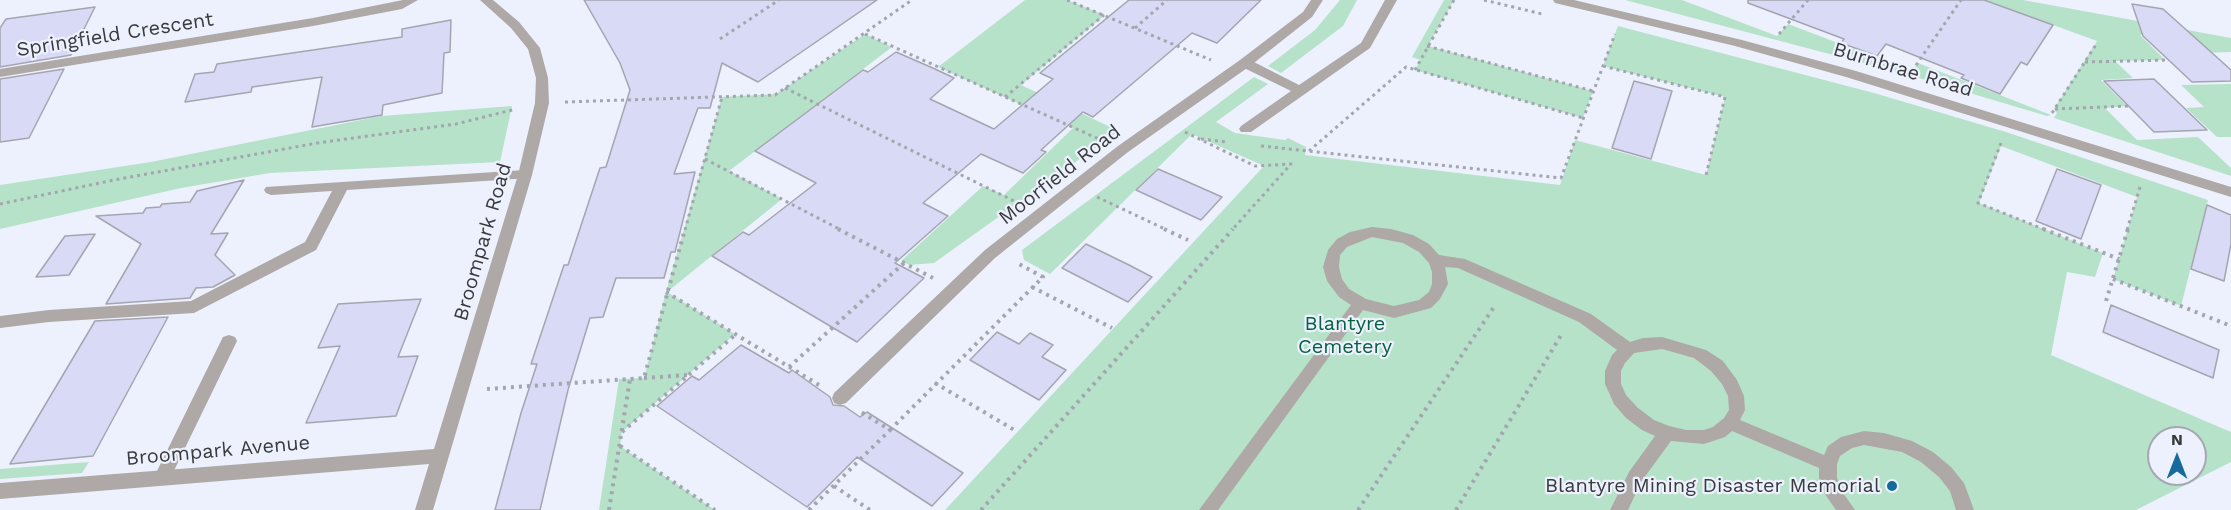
<!DOCTYPE html>
<style>
body{margin:0}
#map{position:relative;width:2231px;height:510px;overflow:hidden;background:#edf1fd;font-family:"Work Sans",sans-serif}
canvas{display:block}
.north{position:absolute;left:2147px;top:426px;width:60px;height:60px;box-sizing:border-box;background:#edf1fd;border:2px solid #a5a8b1;border-radius:50%;rotate:0deg;font-size:16px;font-weight:700;line-height:24px;text-align:center;color:#383a3e}
.north::after{content:'';display:block;margin:auto;width:21px;height:27px;background:#176b9c;clip-path:polygon(50% 0,100% 100%,50% 72%,0 100%)}
</style>
<div id="map">
<canvas width="2231" height="510"></canvas>
<div class="north">N</div>
</div>
<script>
const ctx = document.querySelector('canvas').getContext('2d');
ctx.lineJoin = 'round';
function fillPath(path, color) {
  ctx.fillStyle = color;
  ctx.fill(path, 'evenodd');
}
function toPath(rows) {
  const path = new Path2D();
  for (const r of rows) {
    path.moveTo(r[0], r[1]);
    for (let i = 2; i < r.length; i += 2) path.lineTo(r[i], r[i + 1]);
  }
  return path;
}
function trace(path, color, width, dash) {
  ctx.strokeStyle = color;
  ctx.lineWidth = width;
  ctx.lineCap = dash ? 'butt' : 'round';
  ctx.setLineDash(dash || []);
  ctx.stroke(path);
}
function write(font, color, halo, rows, align = 'center') {
  ctx.font = font + ' "Work Sans",sans-serif';
  ctx.lineWidth = 4.5;
  ctx.setLineDash([]);
  ctx.textBaseline = 'middle';
  ctx.strokeStyle = halo;
  ctx.fillStyle = color;
  for (const [text, x, y, turn = 0] of rows) {
    ctx.save();
    ctx.translate(x, y);
    ctx.rotate((+turn || 0) * Math.PI / 180);
    ctx.textAlign = isNaN(turn) ? turn : align;
    if (halo) ctx.strokeText(text, 0, 0);
    ctx.fillText(text, 0, 0);
    ctx.restore();
  }
}
fillPath(toPath([
 [1025,0,1067,0,1105,15,1021,85,1119,131,934,263,909,265,901,261,983,186,1004,195,1073,128,938,67],
 [1340,0,1357,0,1343,26,1281,73,1268,66,1315,30],
 [1444,0,1454,0,1428,46,1593,91,1583,118,1415,70,1420,60,1412,57],
 [1625,0,1682,0,1777,36,1788,24,1912,71,1918,63,2051,115,2047,116,1909,75],
 [1984,0,2023,0,2231,38,2231,52,2200,53,2178,33,2140,35,2165,60,2115,61,2133,78,2101,80,2127,106,2105,108,2137,140,2198,137,2231,168,2231,176,2054,118,2057,113,2054,109,2097,41],
 [1618,26,1874,93,2006,132,2208,200,2181,306,2113,279,2137,197,2001,146,1979,203,2103,253,2095,277,2067,272,2051,355,2231,432,2231,462,2136,510,945,510,1264,166,1192,134,1050,274,1024,260,1022,250,1254,77,1268,84,1216,122,1235,133,1285,140,1288,138,1306,147,1305,155,1560,185,1575,140,1706,175,1725,97,1603,66],
 [2159,438,2195,438,2195,474,2159,474],
 [865,34,892,47,729,171,782,199,667,292,735,334,622,432,620,446,715,510,599,510,619,379,644,378,666,292,722,97,776,94],
 [2231,84,2231,137,2217,137,2186,108,2204,107,2181,85],
 [512,106,500,162,270,173,181,188,0,229,0,185,151,162,381,116],
 [89,462,82,473,0,479,0,469]
]), '#b6e2c9');
const building = toPath([
 [584,0,877,0,758,82,722,63,710,108,698,108,674,174,695,172,675,252,671,252,664,278,616,278,603,317,590,318,568,390,540,510,495,510,521,413,537,364,531,364,564,265,568,265,600,168,606,167,630,90,620,63,584,0],
 [1129,0,1261,0,1217,43,1192,33,1093,117,1083,112,1041,150,1046,152,1023,173,981,154,923,203,948,216,895,263,924,278,857,342,712,256,743,232,749,235,816,183,755,151,863,70,868,72,896,52,935,69,954,78,930,99,994,129,1053,79,1040,73,1129,0],
 [1748,0,1984,0,2053,25,2027,65,2021,62,2000,94,1961,78,1964,75,1886,44,1877,56,1841,43,1844,39,1748,3,1748,0],
 [2132,4,2163,9,2231,70,2231,81,2192,82,2143,36,2132,4],
 [95,7,71,55,0,67,0,28,6,19,95,7],
 [451,20,450,52,444,53,442,93,383,105,382,115,312,127,322,77,252,87,251,92,185,102,195,74,214,72,217,64,402,37,402,29,451,20],
 [64,69,29,138,0,142,0,79,64,69],
 [2154,79,2207,130,2154,132,2104,81,2154,79],
 [1634,81,1672,91,1651,159,1612,148,1634,81],
 [1158,169,1179,178,1222,197,1201,220,1136,190,1158,169],
 [2057,169,2101,185,2081,239,2036,221,2057,169],
 [244,180,211,234,228,233,215,255,235,275,213,287,196,288,190,298,106,304,141,244,96,216,143,213,146,208,160,207,162,204,190,202,197,191,244,180],
 [2207,205,2231,215,2231,244,2224,281,2191,269,2207,205],
 [95,234,69,275,36,277,65,236,95,234],
 [1086,244,1129,265,1152,277,1128,302,1062,268,1086,244],
 [421,299,398,357,418,356,396,416,306,423,340,346,318,348,338,304,421,299],
 [2111,305,2219,350,2213,378,2103,332,2111,305],
 [168,317,93,456,10,464,95,321,168,317],
 [997,332,1019,344,1030,333,1053,345,1042,357,1066,370,1039,400,970,360,997,332],
 [741,345,789,373,792,370,830,397,833,405,844,406,860,417,867,412,963,473,932,506,857,457,807,507,657,406,692,376,699,380,741,345]
]);
fillPath(building, '#d9dbf6');
trace(building, '#a4a5b0', 1.5);
trace(toPath([
 [1067,0,1211,60],
 [1484,0,1542,14],
 [1135,28,1167,0],
 [865,34,1099,139],
 [1779,34,1808,0],
 [720,39,779,0],
 [1427,46,1593,91],
 [2085,62,2168,60],
 [1603,66,1725,97,1706,175],
 [1415,70,1454,0],
 [1912,71,1961,0],
 [785,88,1018,203],
 [1005,97,1104,15],
 [565,102,775,95,912,0],
 [2055,109,2129,106],
 [2052,113,2097,43],
 [1185,132,1255,166,1291,164,1232,230],
 [1201,139,1227,142],
 [2001,143,1978,203,2046,230],
 [1261,146,1561,178,1615,34],
 [1309,151,1406,67,1583,118],
 [705,159,841,230],
 [1097,197,1167,230],
 [0,204,114,180,317,143,456,124,516,109],
 [685,230,722,97],
 [2127,230,2140,187]
]), '#a3a6af', 3, [3, 4]);
trace(toPath([
 [838,229,933,278],
 [1164,229,1188,240],
 [2043,229,2119,259],
 [2113,279,2231,326],
 [1032,287,1112,328],
 [666,292,819,385],
 [2106,301,2128,229],
 [789,367,904,263],
 [644,378,688,375],
 [935,383,1016,431],
 [487,389,644,378,685,229],
 [890,430,1043,277,1017,263],
 [622,432,735,335],
 [620,446,715,510],
 [834,486,870,510],
 [609,510,630,379],
 [809,510,890,430,861,412],
 [981,510,1233,229],
 [1358,510,1496,304],
 [1456,510,1563,332]
]), '#a3a6af', 4, [3, 5]);
fillPath(toPath([
 [1385,0,1397,0,1370,48,1251,132,1241,132,1239,129,1241,126,1291,91,1240,66,1239,63,1240,60,1250,60,1299,85,1361,43,1385,0],
 [525,170,532,175,530,178,347,190,316,250,194,313,49,322,0,328,0,316,49,310,191,301,305,242,332,191,271,195,266,193,264,190,266,187,525,170],
 [1372,227,1391,229,1413,235,1429,244,1439,255,1465,259,1591,314,1630,342,1643,338,1662,337,1706,350,1723,361,1737,380,1744,396,1745,410,1740,420,1824,455,1828,446,1841,437,1864,431,1884,433,1912,441,1933,452,1951,467,1964,483,1974,510,1956,510,1950,491,1939,477,1921,462,1902,452,1864,445,1852,448,1840,456,1837,464,1837,478,1841,490,1855,510,1836,510,1825,494,1819,478,1819,468,1732,431,1725,437,1704,444,1671,441,1641,482,1628,510,1610,510,1629,472,1655,436,1642,430,1626,418,1614,404,1605,384,1605,371,1612,355,1617,350,1579,322,1458,268,1445,267,1448,284,1440,299,1431,308,1394,318,1363,310,1218,510,1199,510,1351,305,1339,297,1327,281,1323,267,1328,250,1337,239,1350,232,1372,227],
 [1372,237,1403,243,1419,252,1429,263,1432,272,1432,284,1429,292,1419,300,1394,306,1366,299,1349,289,1342,279,1339,267,1340,255,1347,247,1372,237],
 [1662,349,1694,358,1711,371,1722,384,1728,396,1729,410,1724,418,1713,427,1704,430,1686,430,1669,426,1654,420,1638,408,1626,395,1621,384,1621,371,1625,363,1634,353,1662,349],
 [229,335,235,337,237,341,168,483,162,485,156,483,153,478,156,473,221,341,223,337,229,335]
]), '#aea8a6');
fillPath(toPath([
 [403,0,418,0,402,9,313,26,0,77,0,69,313,18,403,0],
 [480,0,493,0,519,22,540,48,548,78,549,103,532,175,433,510,415,510,429,464,0,499,0,483,434,449,518,175,535,103,536,78,528,49,511,28,480,0],
 [1311,0,1323,0,1312,17,1250,66,1128,152,995,258,846,403,840,405,834,403,832,398,834,393,985,250,1118,146,1240,60,1303,12,1311,0],
 [1553,0,1574,0,1742,40,1856,71,2231,187,2231,197,1846,77,1735,46,1555,3,1553,0]
]), '#aea8a6');
for (const [x, y, r, color] of [
 [1892,486,6,"#176b9c"]
]) {
  const dot = new Path2D();
  dot.arc(x, y, r, 0, 2 * Math.PI);
  ctx.fillStyle = color;
  ctx.fill(dot);
  trace(dot, '#edf1fd', 2);
}
write('20px', '#383a3e', '#edf1fd', [
 ["Springfield Crescent",115,35,-9],
 ["Burnbrae Road",1903,70,17],
 ["Moorfield Road",1060,175,-38],
 ["Broompark Road",483,242,-74],
 ["Broompark Avenue",218,451,-5]
]);
write('20px', '#06623f', '#edf1fd', [
 ["Blantyre",1345,324],
 ["Cemetery",1345,347]
]);
write('20px', '#383a3e', '#edf1fd', [
 ["Blantyre Mining Disaster Memorial",1880,486]
], 'right');
</script>
